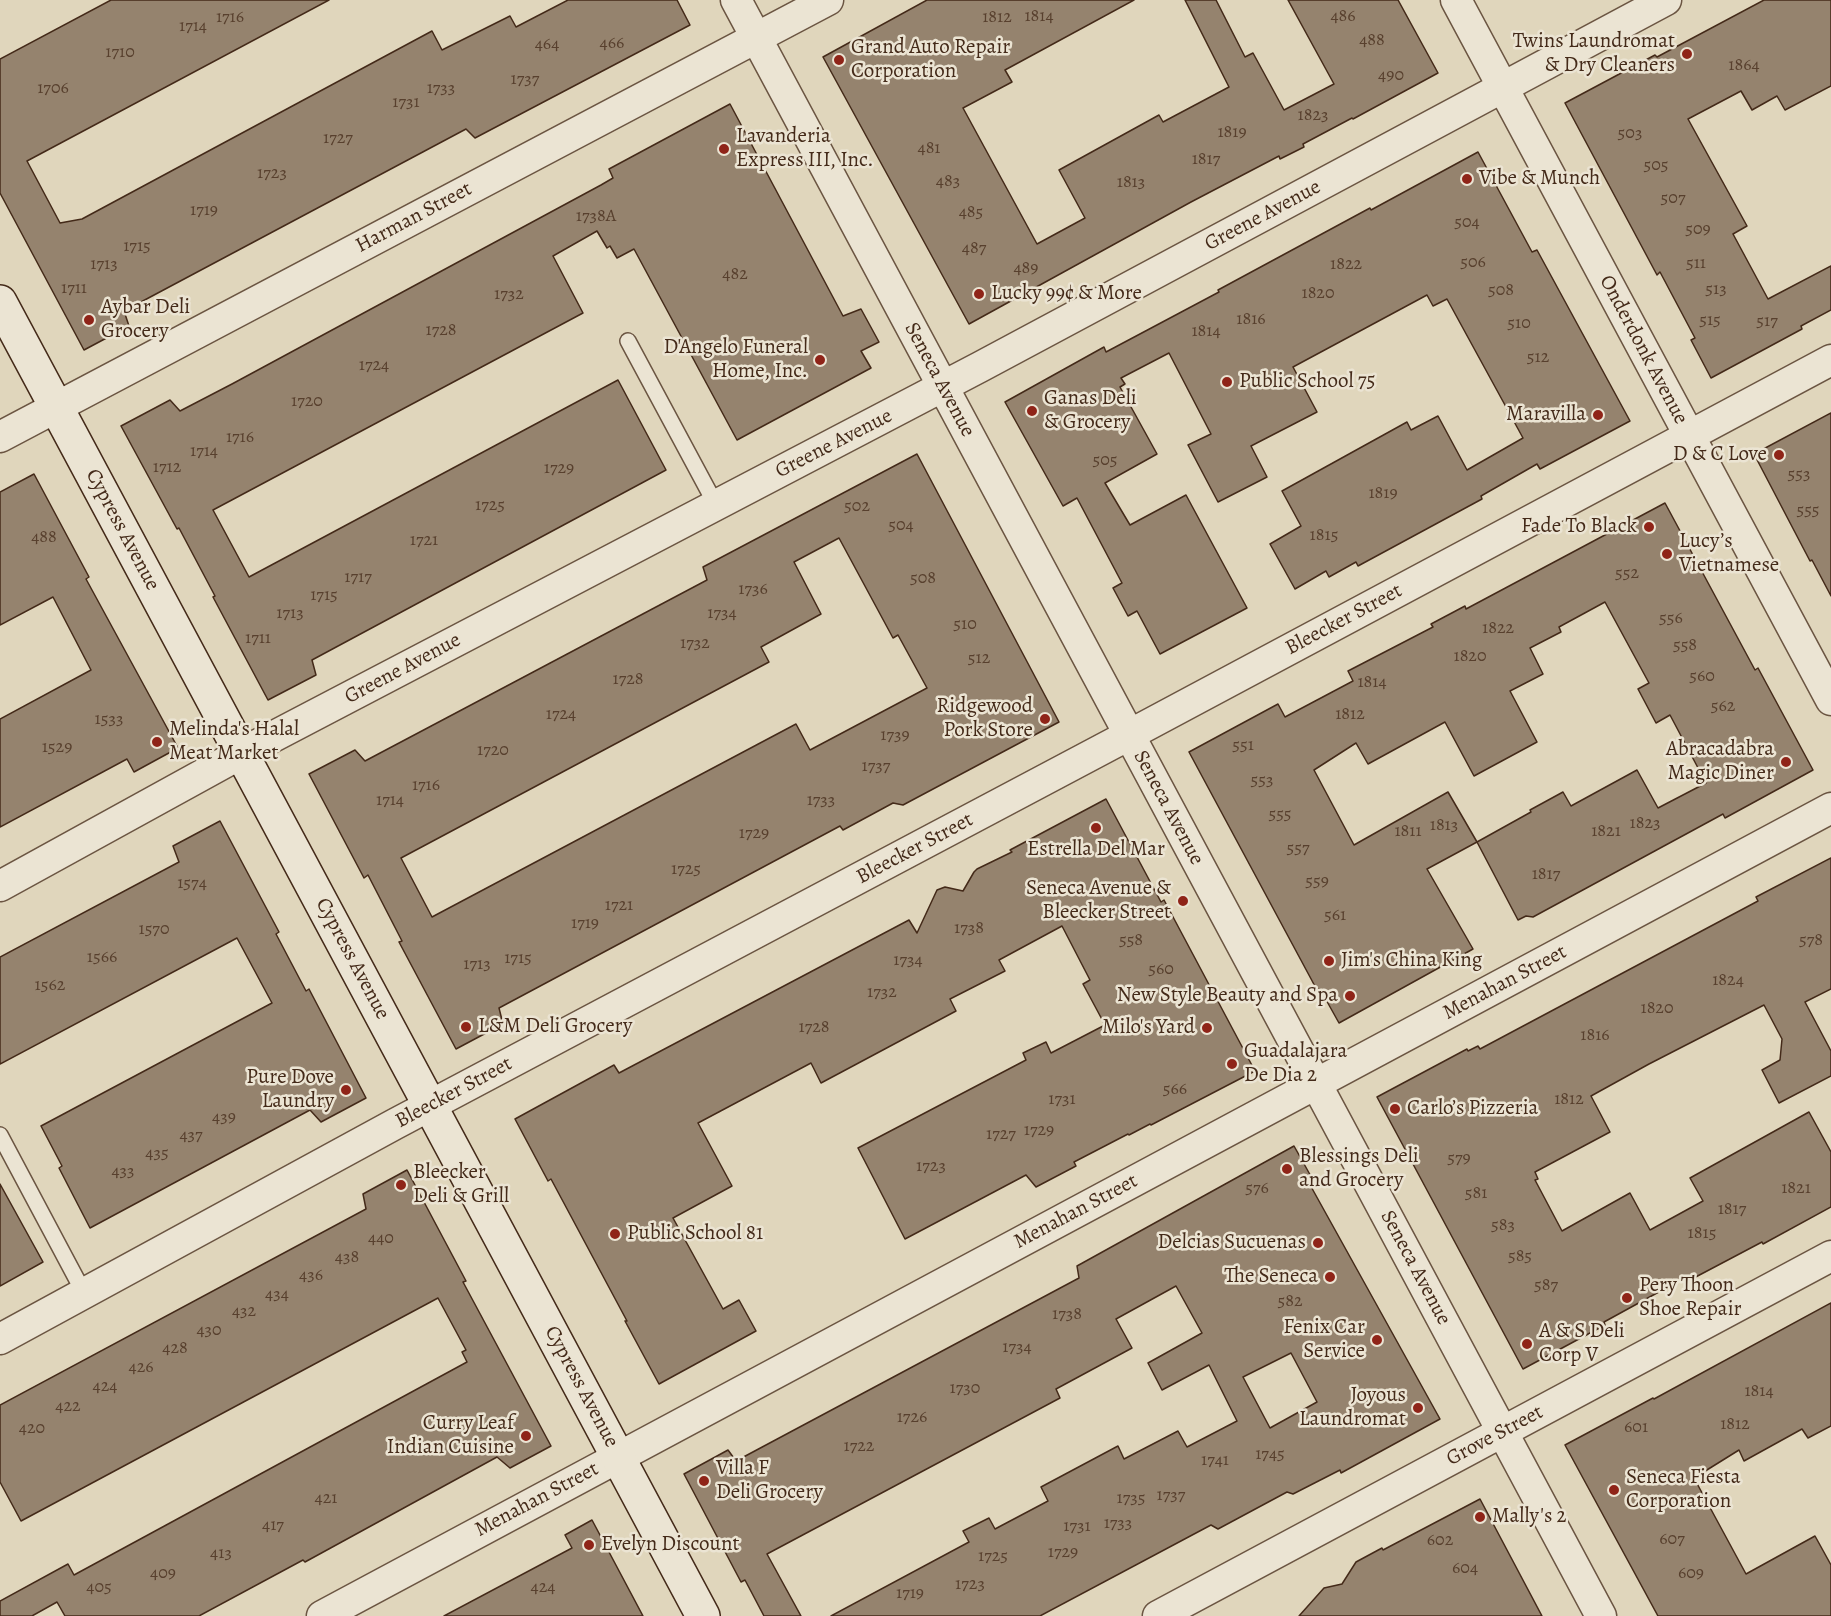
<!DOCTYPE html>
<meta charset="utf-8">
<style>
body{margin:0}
canvas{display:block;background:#e0d6bc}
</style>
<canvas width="1831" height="1616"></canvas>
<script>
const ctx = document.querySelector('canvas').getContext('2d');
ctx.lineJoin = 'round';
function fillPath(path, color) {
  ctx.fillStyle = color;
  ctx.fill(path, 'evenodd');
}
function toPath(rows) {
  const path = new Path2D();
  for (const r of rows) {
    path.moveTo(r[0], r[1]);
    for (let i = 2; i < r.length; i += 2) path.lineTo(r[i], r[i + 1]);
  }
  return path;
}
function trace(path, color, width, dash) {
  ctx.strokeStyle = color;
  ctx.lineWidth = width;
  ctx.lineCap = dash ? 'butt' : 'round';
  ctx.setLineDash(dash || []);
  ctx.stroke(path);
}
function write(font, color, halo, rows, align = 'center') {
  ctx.font = font + ' Alegreya,serif';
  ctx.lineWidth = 5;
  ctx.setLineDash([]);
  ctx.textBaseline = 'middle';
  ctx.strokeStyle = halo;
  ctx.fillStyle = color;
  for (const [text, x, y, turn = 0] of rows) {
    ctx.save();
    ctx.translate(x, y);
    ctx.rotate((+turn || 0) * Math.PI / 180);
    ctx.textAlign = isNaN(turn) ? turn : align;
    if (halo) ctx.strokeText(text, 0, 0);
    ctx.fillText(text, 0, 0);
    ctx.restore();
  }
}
const building = toPath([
 [111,0,329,0,27,161,60,223,82,219,432,31,442,50,510,16,516,27,568,0,677,0,690,25,475,138,466,129,124,311,129,326,84,350,0,193,0,59,111,0],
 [927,0,1134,0,1005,70,1012,82,963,108,1037,244,1085,218,1059,170,1159,115,1163,122,1229,87,1185,0,1216,0,1245,57,1253,53,1284,110,1334,84,1288,0,1398,0,1438,73,1353,119,1352,118,1303,144,1304,147,1280,159,1279,156,1191,202,969,324,823,57,927,0],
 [1764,0,1831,0,1831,86,1785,110,1777,96,1752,110,1741,91,1688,119,1747,226,1733,234,1768,299,1831,266,1831,310,1801,326,1802,329,1711,378,1691,340,1695,338,1660,272,1657,275,1565,103,1655,55,1657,57,1764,0],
 [730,104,843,316,861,309,879,342,861,351,871,368,737,440,634,249,617,258,610,246,607,248,597,231,553,256,583,313,213,510,249,577,618,380,666,470,312,660,316,675,268,700,213,597,215,596,179,528,177,529,121,426,170,400,180,411,232,384,601,185,613,178,609,169,730,104],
 [1478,152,1532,252,1537,250,1630,421,1540,469,1537,464,1481,496,1482,499,1358,566,1356,562,1329,577,1326,571,1295,589,1270,544,1301,526,1282,491,1407,422,1411,430,1438,416,1467,470,1523,438,1447,299,1433,306,1427,295,1293,367,1317,412,1251,446,1267,477,1218,502,1188,445,1211,434,1169,353,1121,378,1125,384,1120,387,1157,454,1105,483,1130,525,1186,495,1247,608,1160,654,1137,611,1128,616,1113,588,1122,583,1077,498,1063,506,1005,402,1104,347,1106,352,1155,326,1219,292,1218,290,1370,208,1371,210,1478,152],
 [1831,413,1831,596,1812,560,1810,561,1754,454,1831,413],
 [917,454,1059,722,903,805,893,803,843,830,840,826,499,1008,503,1024,456,1049,399,942,402,941,368,875,364,878,309,774,355,750,365,761,452,715,707,580,703,567,917,454],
 [839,538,893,638,898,635,927,688,810,750,796,724,432,917,401,858,769,662,761,647,821,614,794,562,839,538],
 [34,474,89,577,86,579,178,748,134,772,127,759,0,827,0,719,91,670,53,597,0,625,0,492,34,474],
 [1665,503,1755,670,1758,668,1813,770,1725,818,1723,814,1533,917,1526,916,1518,920,1477,842,1427,869,1473,949,1339,1023,1320,989,1317,990,1189,752,1278,704,1285,717,1353,681,1348,671,1433,627,1431,624,1465,606,1466,609,1665,503],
 [1605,602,1649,683,1638,689,1656,723,1670,715,1706,783,1658,808,1637,770,1571,806,1563,792,1530,810,1531,812,1477,842,1448,792,1354,845,1314,770,1356,743,1368,764,1445,722,1474,776,1537,742,1510,691,1543,674,1530,648,1561,632,1559,627,1605,602],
 [1106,799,1161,902,1164,900,1255,1071,1151,1125,1150,1124,1129,1135,1128,1134,1074,1162,1076,1166,1036,1187,1026,1175,905,1239,858,1148,1026,1060,1023,1053,1046,1042,1051,1053,1105,1025,1083,984,1090,980,1062,926,999,960,1005,971,950,999,956,1011,821,1083,811,1063,698,1123,732,1186,673,1218,723,1309,739,1300,756,1331,659,1384,625,1321,627,1321,551,1179,548,1181,515,1119,614,1065,619,1073,909,920,917,933,937,890,945,887,963,891,974,872,977,869,1012,852,1010,850,1106,799],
 [220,821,279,932,276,934,306,991,309,989,366,1098,321,1122,310,1110,90,1228,59,1168,62,1166,41,1126,272,1003,237,938,0,1064,0,957,179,862,173,846,220,821],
 [1831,858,1831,989,1805,1002,1831,1051,1831,1076,1779,1103,1762,1070,1780,1060,1782,1039,1764,1005,1649,1064,1591,1096,1610,1132,1535,1172,1538,1179,1535,1180,1562,1231,1630,1193,1650,1230,1703,1201,1690,1178,1809,1112,1831,1152,1831,1207,1763,1244,1762,1242,1690,1280,1688,1276,1604,1322,1605,1325,1523,1369,1377,1097,1467,1049,1468,1051,1478,1046,1480,1049,1758,901,1756,897,1831,858],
 [1294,1146,1313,1180,1309,1183,1440,1419,1341,1473,1340,1470,1293,1494,1287,1492,1218,1529,1211,1525,1040,1616,831,1616,969,1542,963,1531,989,1518,995,1529,1048,1501,1041,1487,1118,1446,1124,1459,1178,1431,1187,1447,1237,1421,1209,1365,1162,1390,1148,1363,1202,1333,1176,1286,1116,1319,1132,1348,1056,1389,1060,1398,767,1554,801,1616,764,1616,745,1580,741,1582,684,1474,728,1450,736,1461,1079,1278,1077,1266,1294,1146],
 [1291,1353,1317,1402,1270,1428,1243,1377,1291,1353],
 [407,1170,466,1281,463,1282,551,1446,510,1468,497,1457,305,1562,303,1560,199,1616,65,1616,57,1602,32,1616,0,1616,0,1601,68,1564,74,1575,467,1362,462,1352,466,1350,438,1298,21,1521,0,1482,0,1405,366,1209,363,1194,407,1170],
 [0,1184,43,1262,0,1286,0,1184],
 [1831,1303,1831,1426,1808,1438,1802,1429,1744,1461,1739,1450,1694,1478,1746,1574,1815,1536,1831,1565,1831,1616,1658,1616,1565,1445,1653,1398,1654,1399,1831,1303],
 [1480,1499,1542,1616,1299,1616,1324,1588,1342,1584,1356,1562,1382,1548,1383,1550,1480,1499],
 [592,1520,643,1616,444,1616,572,1548,565,1535,592,1520]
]);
fillPath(building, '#95836e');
trace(building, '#442a19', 1.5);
const lane = toPath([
 [628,341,716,505],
 [0,1135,84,1293]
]);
const street = toPath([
 [736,0,1601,1616],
 [1456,0,1831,700],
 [0,437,828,0],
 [0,886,242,753,980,367,1666,0],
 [0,1339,395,1124,1129,735,1831,360],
 [322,1616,1831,808],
 [1158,1616,1831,1256]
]);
const secondary = toPath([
 [0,302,703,1616]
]);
trace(lane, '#6b5542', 18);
trace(street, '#6b5542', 33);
trace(secondary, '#442a19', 36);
trace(lane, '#ebe4d3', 15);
trace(street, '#ebe4d3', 30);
trace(secondary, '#ebe4d3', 33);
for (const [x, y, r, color] of [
 [1687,54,6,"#8f2418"],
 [839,60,6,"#8f2418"],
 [724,149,6,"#8f2418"],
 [1467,179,6,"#8f2418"],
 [979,294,6,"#8f2418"],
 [89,320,6,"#8f2418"],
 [820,360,6,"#8f2418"],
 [1227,382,6,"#8f2418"],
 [1032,411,6,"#8f2418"],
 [1598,415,6,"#8f2418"],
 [1779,455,6,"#8f2418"],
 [1649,527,6,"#8f2418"],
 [1667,554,6,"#8f2418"],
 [1045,719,6,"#8f2418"],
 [157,742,6,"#8f2418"],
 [1786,762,6,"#8f2418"],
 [1096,828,6,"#8f2418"],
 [1183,901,6,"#8f2418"],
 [1329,961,6,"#8f2418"],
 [1350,996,6,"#8f2418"],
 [466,1027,6,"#8f2418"],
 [1207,1028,6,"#8f2418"],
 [1232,1064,6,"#8f2418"],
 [346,1090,6,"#8f2418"],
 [1395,1109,6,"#8f2418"],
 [1287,1169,6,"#8f2418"],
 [401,1185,6,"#8f2418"],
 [615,1234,6,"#8f2418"],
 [1318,1243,6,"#8f2418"],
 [1330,1277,6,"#8f2418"],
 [1627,1298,6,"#8f2418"],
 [1377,1340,6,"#8f2418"],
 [1527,1344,6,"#8f2418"],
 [1418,1408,6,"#8f2418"],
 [526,1436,6,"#8f2418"],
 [704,1481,6,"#8f2418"],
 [1614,1490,6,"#8f2418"],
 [1480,1517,6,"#8f2418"],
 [589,1545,6,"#8f2418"]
]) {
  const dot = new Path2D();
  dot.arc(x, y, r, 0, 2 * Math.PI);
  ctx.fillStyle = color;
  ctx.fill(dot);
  trace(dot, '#ebe4d3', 2);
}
write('18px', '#58402e', null, [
 ["1814",1039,17],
 ["486",1343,17],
 ["1716",230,18],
 ["1812",997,18],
 ["1714",193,27],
 ["488",1372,41],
 ["466",612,44],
 ["464",547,45],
 ["1710",120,53],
 ["1864",1744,66],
 ["490",1391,76],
 ["1737",525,80],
 ["1706",53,89],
 ["1733",441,89],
 ["1731",406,103],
 ["1823",1313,116],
 ["1819",1232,133],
 ["503",1630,134],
 ["1727",338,139],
 ["481",929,149],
 ["1817",1206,160],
 ["505",1656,166],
 ["1723",272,174],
 ["483",948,182],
 ["1813",1131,183],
 ["507",1673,199],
 ["1719",204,211],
 ["485",971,213],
 ["1738A",596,217],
 ["504",1467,223],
 ["509",1698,230],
 ["1715",137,247],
 ["487",974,249],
 ["506",1473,263],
 ["511",1696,264],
 ["1713",104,265],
 ["1822",1346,265],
 ["489",1026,269],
 ["482",735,275],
 ["1711",74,289],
 ["513",1716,290],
 ["508",1501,291],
 ["1820",1318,294],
 ["1732",509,295],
 ["1816",1251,320],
 ["515",1710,321],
 ["517",1767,322],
 ["510",1519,324],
 ["1728",441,331],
 ["1814",1206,332],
 ["512",1538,358],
 ["1724",374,366],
 ["1720",307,402],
 ["1716",240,438],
 ["1714",204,452],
 ["505",1105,461],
 ["1712",167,468],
 ["1729",559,469],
 ["553",1799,475],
 ["1819",1383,494],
 ["1725",490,506],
 ["502",857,507],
 ["555",1808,511],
 ["504",901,526],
 ["1815",1324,536],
 ["488",44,538],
 ["1721",424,541],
 ["552",1627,574],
 ["1717",358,578],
 ["508",923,579],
 ["1736",753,590],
 ["1715",324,596],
 ["1713",290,614],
 ["1734",722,614],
 ["556",1671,619],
 ["510",965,625],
 ["1822",1498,629],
 ["1711",258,639],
 ["1732",695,644],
 ["558",1685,646],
 ["1820",1470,657],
 ["512",979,659],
 ["560",1702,677],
 ["1728",628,680],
 ["1814",1372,683],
 ["562",1723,707],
 ["1724",561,715],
 ["1812",1350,715],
 ["1533",109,720],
 ["1739",895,736],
 ["551",1243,746],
 ["1529",57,748],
 ["1720",493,751],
 ["1737",876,767],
 ["553",1262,781],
 ["1716",426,786],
 ["1714",390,801],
 ["1733",821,801],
 ["555",1280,815],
 ["1823",1645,824],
 ["1813",1444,826],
 ["1811",1408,832],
 ["1821",1606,832],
 ["1729",754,834],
 ["557",1298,849],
 ["1725",686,870],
 ["1817",1546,875],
 ["559",1317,882],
 ["1574",192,884],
 ["1721",619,906],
 ["561",1335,916],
 ["1719",585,924],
 ["1738",969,929],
 ["1570",154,930],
 ["558",1131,941],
 ["578",1811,941],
 ["1566",102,958],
 ["1715",518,959],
 ["1734",908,961],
 ["1713",477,965],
 ["560",1161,970],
 ["1824",1728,981],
 ["1562",50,986],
 ["1732",882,993],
 ["1820",1657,1009],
 ["1728",814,1028],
 ["1816",1595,1036],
 ["566",1175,1090],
 ["1731",1062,1100],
 ["1812",1569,1100],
 ["439",224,1118],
 ["1729",1039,1131],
 ["1727",1001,1135],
 ["437",191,1136],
 ["435",157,1154],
 ["579",1459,1159],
 ["1723",931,1167],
 ["433",123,1172],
 ["576",1257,1189],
 ["1821",1796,1189],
 ["581",1476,1194],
 ["1817",1732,1210],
 ["583",1503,1226],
 ["1815",1702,1234],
 ["440",381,1239],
 ["585",1520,1257],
 ["438",347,1258],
 ["436",311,1276],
 ["587",1546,1286],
 ["434",277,1295],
 ["582",1290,1302],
 ["432",244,1312],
 ["1738",1067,1315],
 ["430",209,1331],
 ["1734",1017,1348],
 ["428",175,1349],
 ["426",141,1368],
 ["424",105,1387],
 ["1730",965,1389],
 ["1814",1759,1392],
 ["422",68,1407],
 ["1726",912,1418],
 ["1812",1735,1425],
 ["601",1636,1428],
 ["420",32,1429],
 ["1722",859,1447],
 ["1745",1270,1455],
 ["1741",1215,1461],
 ["1737",1171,1496],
 ["421",326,1499],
 ["1735",1131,1499],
 ["1733",1118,1524],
 ["417",273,1526],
 ["1731",1077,1527],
 ["607",1672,1540],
 ["602",1440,1541],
 ["1729",1063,1553],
 ["413",221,1554],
 ["1725",993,1557],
 ["604",1465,1569],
 ["409",163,1574],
 ["609",1691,1574],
 ["1723",970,1585],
 ["405",99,1588],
 ["424",543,1588],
 ["1719",910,1594]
]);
write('21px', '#442a19', '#ebe4d3', [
 ["Twins Laundromat",1675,42,"right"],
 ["& Dry Cleaners",1675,66,"right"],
 ["Grand Auto Repair",851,48],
 ["Corporation",851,72],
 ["Lavanderia",736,137],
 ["Express III, Inc.",736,161],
 ["Vibe & Munch",1479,179],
 ["Lucky 99¢ & More",991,294],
 ["Aybar Deli",101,308],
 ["Grocery",101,332],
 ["D'Angelo Funeral",808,348,"right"],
 ["Home, Inc.",808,372,"right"],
 ["Public School 75",1239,382],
 ["Ganas Deli",1044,399],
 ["& Grocery",1044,423],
 ["Maravilla",1586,415,"right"],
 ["D & C Love",1767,455,"right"],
 ["Fade To Black",1637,527,"right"],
 ["Lucy’s",1679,542],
 ["Vietnamese",1679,566],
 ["Ridgewood",1033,707,"right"],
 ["Pork Store",1033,731,"right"],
 ["Melinda's Halal",169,730],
 ["Meat Market",169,754],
 ["Abracadabra",1774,750,"right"],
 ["Magic Diner",1774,774,"right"],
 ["Estrella Del Mar",1096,850,"center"],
 ["Seneca Avenue &",1171,889,"right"],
 ["Bleecker Street",1171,913,"right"],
 ["Jim's China King",1341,961],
 ["New Style Beauty and Spa",1338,996,"right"],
 ["L&M Deli Grocery",478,1027],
 ["Milo's Yard",1195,1028,"right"],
 ["Guadalajara",1244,1052],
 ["De Dia 2",1244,1076],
 ["Pure Dove",334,1078,"right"],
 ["Laundry",334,1102,"right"],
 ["Carlo’s Pizzeria",1407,1109],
 ["Blessings Deli",1299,1157],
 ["and Grocery",1299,1181],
 ["Bleecker",413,1173],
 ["Deli & Grill",413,1197],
 ["Public School 81",627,1234],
 ["Delcias Sucuenas",1306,1243,"right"],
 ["The Seneca",1318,1277,"right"],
 ["Pery Thoon",1639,1286],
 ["Shoe Repair",1639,1310],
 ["Fenix Car",1365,1328,"right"],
 ["Service",1365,1352,"right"],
 ["A & S Deli",1539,1332],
 ["Corp V",1539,1356],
 ["Joyous",1406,1396,"right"],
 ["Laundromat",1406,1420,"right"],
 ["Curry Leaf",514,1424,"right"],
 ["Indian Cuisine",514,1448,"right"],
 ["Villa F",716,1469],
 ["Deli Grocery",716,1493],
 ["Seneca Fiesta",1626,1478],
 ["Corporation",1626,1502],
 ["Mally's 2",1492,1517],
 ["Evelyn Discount",601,1545]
], 'left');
write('21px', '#442a19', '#ebe4d3', [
 ["Greene Avenue",1263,216,-28],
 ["Harman Street",414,218,-28],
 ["Onderdonk Avenue",1643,350,62],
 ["Seneca Avenue",939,380,62],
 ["Greene Avenue",834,444,-27],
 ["Cypress Avenue",122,530,62],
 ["Bleecker Street",1344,620,-28],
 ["Greene Avenue",403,669,-28],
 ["Seneca Avenue",1168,808,62],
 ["Bleecker Street",915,849,-28],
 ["Cypress Avenue",352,959,62],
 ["Menahan Street",1505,983,-28],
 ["Bleecker Street",454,1093,-28],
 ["Menahan Street",1076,1212,-28],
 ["Seneca Avenue",1415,1268,62],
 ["Cypress Avenue",581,1387,62],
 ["Grove Street",1495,1436,-28],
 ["Menahan Street",537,1500,-28]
]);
</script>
